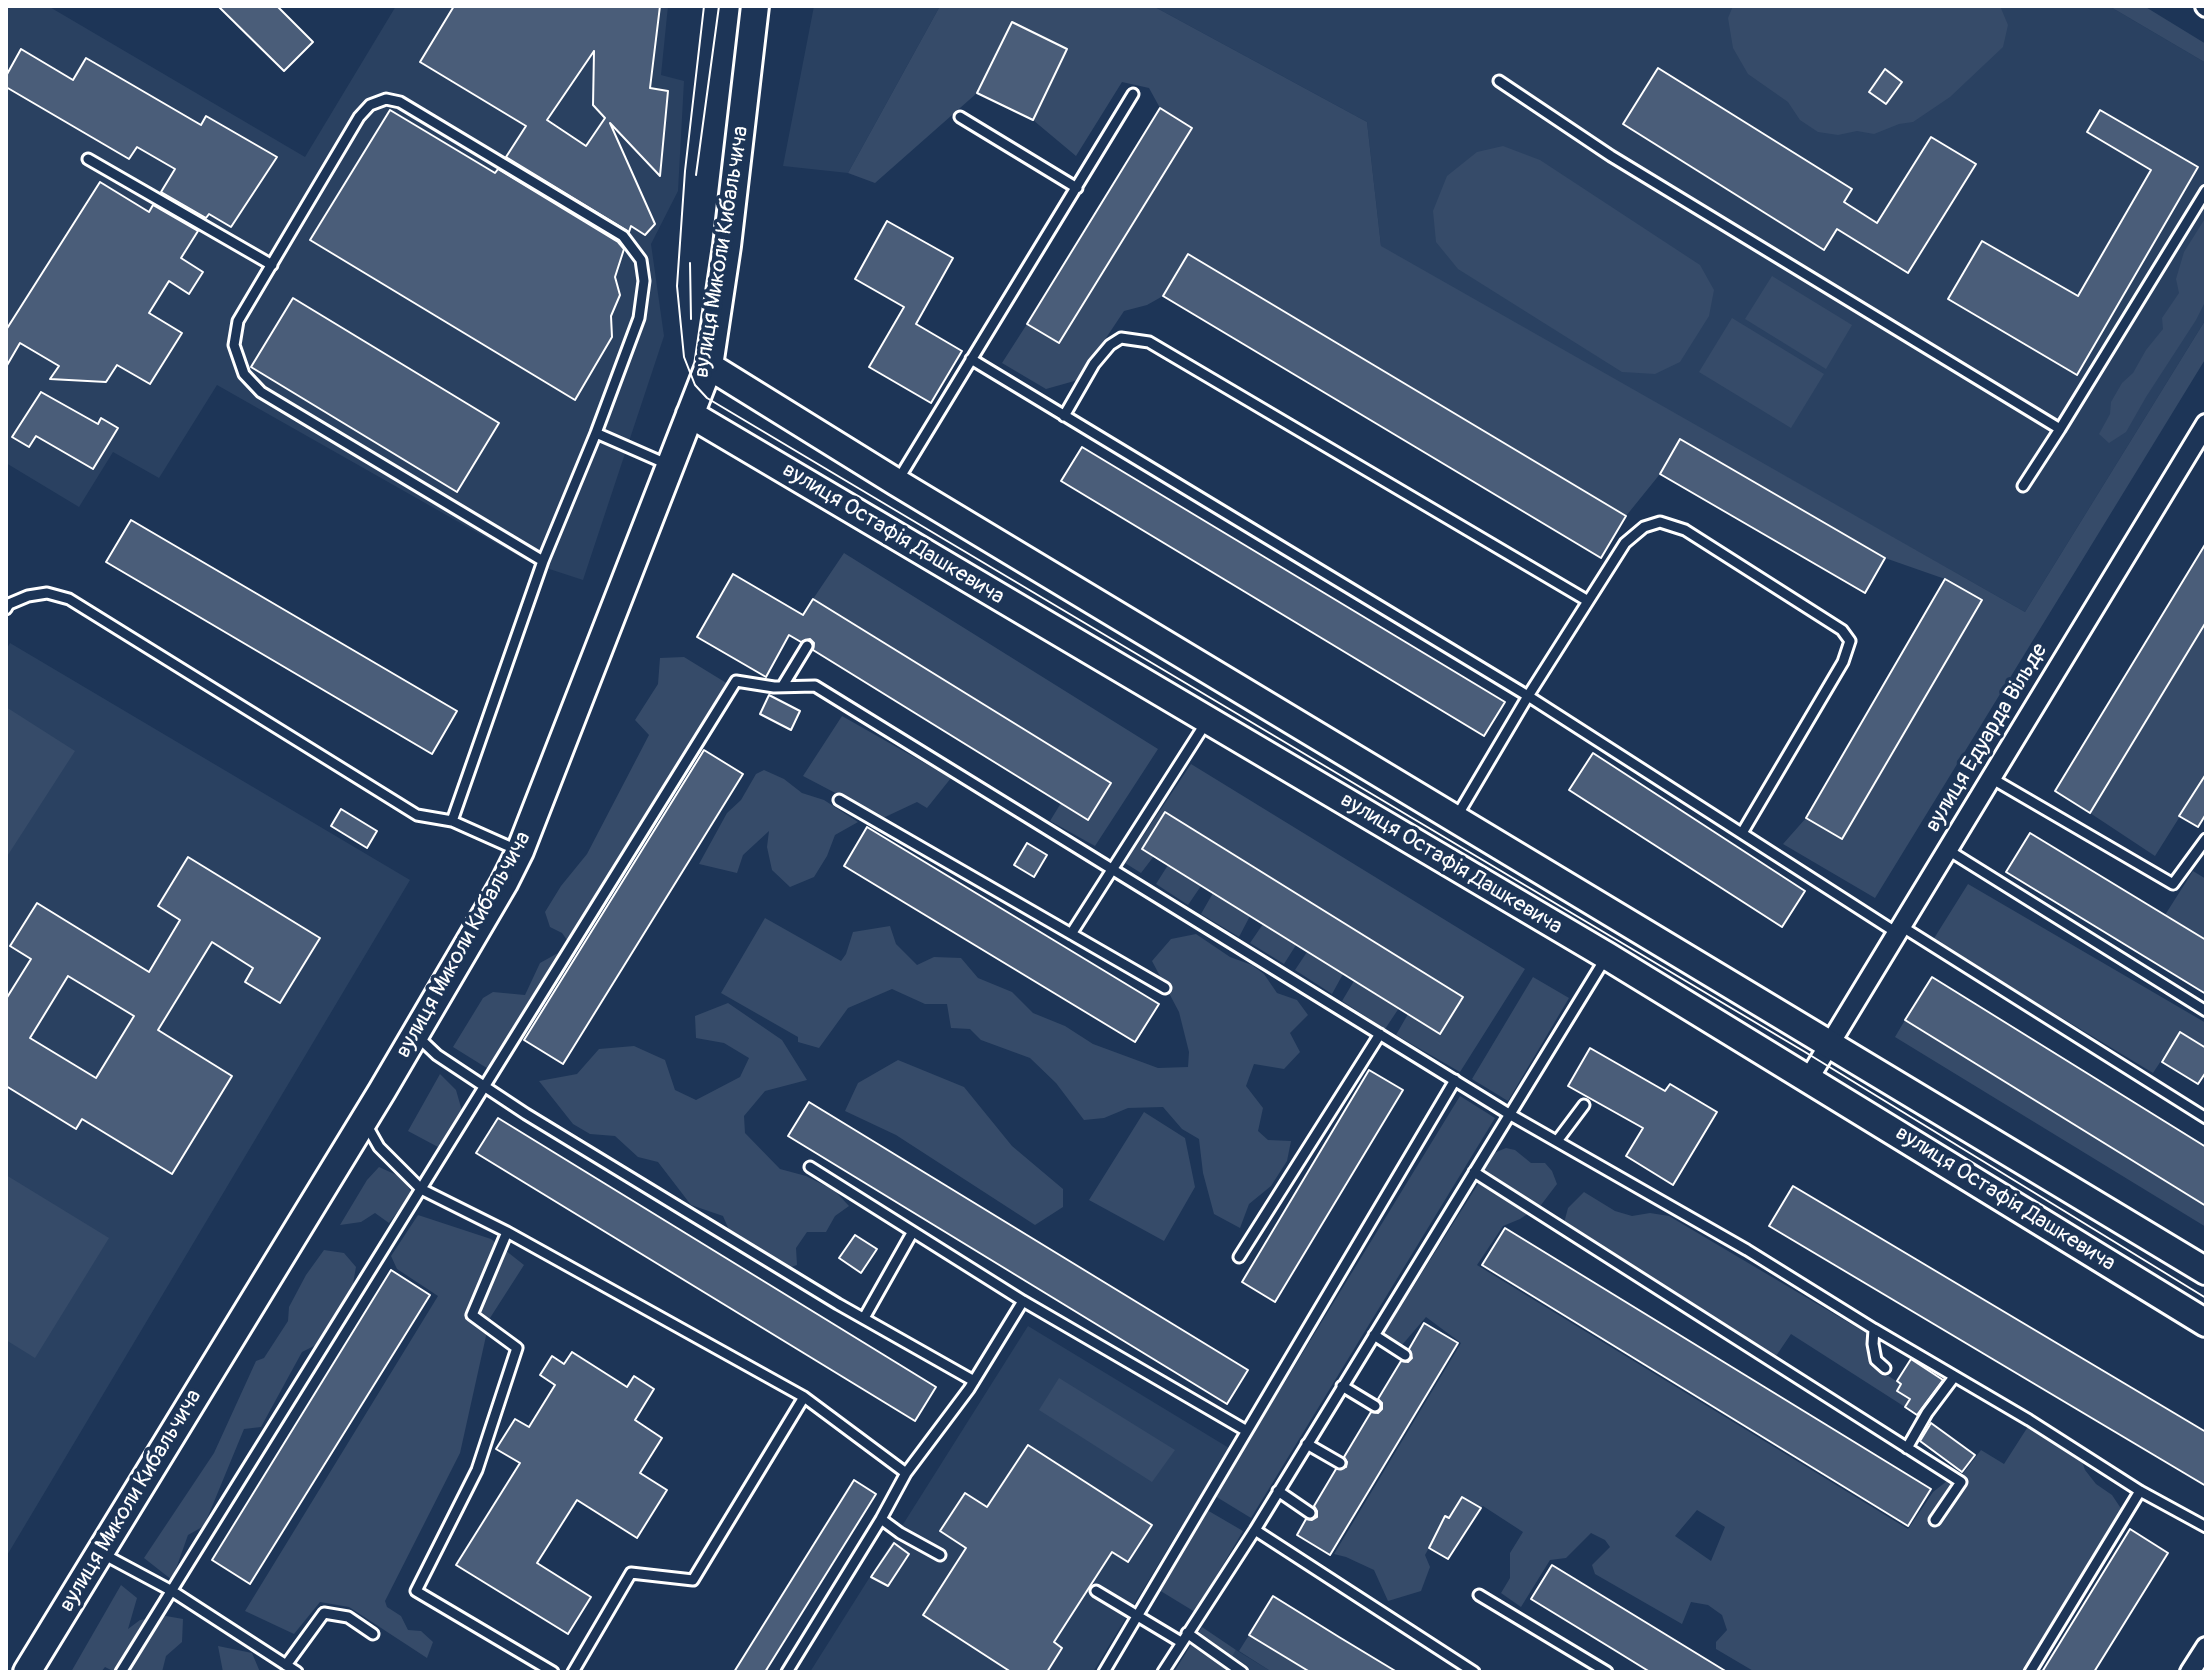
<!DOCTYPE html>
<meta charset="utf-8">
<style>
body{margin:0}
#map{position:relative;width:2212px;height:1678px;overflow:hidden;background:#1d3557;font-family:Pangolin,sans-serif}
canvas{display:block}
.frame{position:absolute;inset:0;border:8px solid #fff;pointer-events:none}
</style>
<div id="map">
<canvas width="2212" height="1678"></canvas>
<div class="frame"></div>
</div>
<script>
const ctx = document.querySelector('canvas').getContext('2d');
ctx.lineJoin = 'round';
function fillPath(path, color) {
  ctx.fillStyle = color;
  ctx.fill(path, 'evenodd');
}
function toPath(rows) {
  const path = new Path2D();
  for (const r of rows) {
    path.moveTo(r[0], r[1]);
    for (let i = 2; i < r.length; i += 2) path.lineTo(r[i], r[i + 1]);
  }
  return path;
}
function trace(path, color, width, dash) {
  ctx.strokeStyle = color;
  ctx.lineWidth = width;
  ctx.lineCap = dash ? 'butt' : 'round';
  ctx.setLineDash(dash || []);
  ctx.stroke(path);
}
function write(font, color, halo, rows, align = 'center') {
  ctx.font = font + ' Pangolin,sans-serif';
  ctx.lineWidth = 7;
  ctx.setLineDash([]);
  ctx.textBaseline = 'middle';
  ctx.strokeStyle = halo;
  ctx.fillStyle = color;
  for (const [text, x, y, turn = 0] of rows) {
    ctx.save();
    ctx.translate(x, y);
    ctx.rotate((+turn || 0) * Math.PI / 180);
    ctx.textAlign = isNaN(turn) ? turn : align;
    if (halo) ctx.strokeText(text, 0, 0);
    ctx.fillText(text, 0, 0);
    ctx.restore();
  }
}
fillPath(toPath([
 [6,6,48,6,305,157,396,6,668,6,661,75,684,81,678,191,651,244,664,336,583,580,531,563,217,385,159,478,113,452,79,507,6,463],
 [814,6,940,6,848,173,783,166],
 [1153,6,2109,6,2206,63,2206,319,2025,612,1790,479,1385,259,1381,246,1367,122],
 [10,643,410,880,6,1557,6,650],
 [1028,1326,1229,1448,1093,1672,810,1672],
 [1236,1650,1272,1672,1222,1672]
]), '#2a4161');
fillPath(toPath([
 [940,6,1153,6,1367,122,1381,246,2025,612,2206,319,2206,358,1875,898,1783,844,1806,818,1843,838,1981,600,1945,579,1885,558,1681,439,1660,474,1626,516,1188,255,1163,296,1147,305,1124,311,1078,380,1046,389,1002,363,1027,324,1059,343,1192,128,1160,108,1149,88,1122,82,1076,156,1033,120,1067,49,1012,22,977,93,875,183,848,173],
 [1733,6,2000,6,2008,25,2003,47,1950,97,1913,122,1899,124,1874,134,1857,131,1838,135,1818,132,1800,120,1788,102,1748,74,1733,48,1728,18],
 [2109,6,2144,6,2206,44,2206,63],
 [1503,146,1540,160,1700,265,1714,290,1709,316,1680,362,1655,374,1622,372,1458,269,1436,242,1433,211,1447,176,1477,152],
 [2206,217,2206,300,2196,320,2146,397,2126,432,2109,443,2099,434,2110,414,2111,402,2122,383,2133,373,2146,350,2163,329,2162,318,2179,293,2176,279,2184,252],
 [1772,276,1852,325,1826,369,1745,319],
 [1732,318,1824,374,1791,428,1699,372],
 [844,553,1158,749,1095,846,1050,821,1061,803,1088,820,1110,783,813,599],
 [2206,622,2206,775,2155,856,2090,813],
 [684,657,728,684,567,940,562,933,550,927,545,912,561,886,587,854,649,735,635,720,658,684,660,658],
 [6,707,75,751,6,858],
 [842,716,951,778,927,808,917,802,883,818,803,776],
 [1191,764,1525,969,1460,1072,1396,1035,1408,1014,1440,1034,1462,997,1142,849,1154,856,1141,873,1125,863],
 [764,770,784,779,802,793,824,800,858,822,835,835,827,856,814,877,790,887,772,870,767,847,769,831,743,855,737,873,699,864,727,813,741,800,756,774],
 [1168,865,1201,886,1188,905,1156,884],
 [2193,871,2206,879,2206,940,2165,915],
 [1968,884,2206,1023,2206,1048,2180,1032,2153,1073,1933,940],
 [1213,893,1250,916,1239,937,1201,914],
 [765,918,841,961,846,954,853,932,890,926,896,944,917,965,934,957,961,958,978,978,1012,992,1033,1013,1065,1026,1093,1044,1158,1068,1188,1067,1189,1052,1179,1012,1152,961,1171,939,1196,934,1230,957,1252,965,1264,974,1277,993,1297,1000,1308,1015,1290,1033,1300,1052,1284,1069,1254,1064,1246,1086,1263,1108,1258,1131,1268,1140,1291,1141,1287,1161,1271,1186,1249,1204,1240,1228,1214,1214,1203,1173,1199,1139,1182,1129,1163,1107,1128,1108,1104,1118,1084,1120,1056,1083,1030,1058,981,1040,970,1029,951,1028,947,1004,925,1004,892,989,848,1008,819,1048,798,1042,798,1037,721,993],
 [1263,924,1296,945,1284,964,1250,943],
 [1307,952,1343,974,1332,994,1295,970],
 [558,953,490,1070,453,1047,483,998,493,992,525,995,540,963],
 [1533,977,1569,998,1508,1101,1472,1079],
 [1354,981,1399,1008,1385,1029,1342,1001],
 [728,1003,782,1040,807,1080,765,1091,744,1116,745,1133,780,1169,806,1176,834,1190,849,1206,835,1216,826,1232,807,1232,796,1248,797,1265,785,1269,729,1230,723,1216,691,1205,658,1162,638,1157,615,1136,590,1134,573,1124,539,1081,577,1074,599,1049,634,1046,665,1060,675,1090,696,1100,740,1077,749,1058,724,1043,696,1038,695,1016],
 [1905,1020,2206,1206,2206,1227,1895,1037],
 [898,1060,964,1087,1012,1146,1063,1189,1063,1207,1035,1225,896,1135,845,1111,858,1083],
 [440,1074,456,1090,462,1111,438,1147,408,1131],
 [1460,1096,1495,1118,1251,1518,1215,1496],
 [1144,1112,1185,1138,1195,1187,1164,1241,1089,1200],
 [1506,1148,1515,1150,1531,1163,1545,1163,1552,1171,1557,1184,1541,1205,1520,1219,1503,1226,1477,1265,1908,1529,1933,1492,1947,1481,1962,1475,1981,1450,2004,1464,2029,1425,2081,1458,2085,1470,2096,1484,2112,1495,2122,1510,2021,1672,1755,1672,1716,1649,1716,1642,1727,1630,1722,1615,1708,1605,1691,1602,1682,1624,1595,1574,1592,1565,1610,1547,1605,1540,1591,1533,1566,1558,1550,1560,1521,1607,1501,1593,1510,1578,1510,1553,1523,1532,1483,1506,1481,1508,1462,1497,1457,1504,1463,1508,1455,1522,1445,1516,1440,1525,1446,1529,1434,1539,1425,1555,1430,1567,1421,1591,1388,1601,1374,1570,1346,1557,1334,1554,1461,1343,1426,1317,1402,1345,1384,1333,1478,1184,1481,1169,1489,1155],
 [1697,1510,1725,1527,1711,1561,1675,1536],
 [379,1167,401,1177,412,1193,389,1223,375,1213,361,1222,340,1225,367,1180],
 [6,1175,109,1238,35,1358,6,1340],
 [1584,1192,1615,1211,1632,1216,1650,1213,1669,1216,1868,1334,1868,1357,1882,1372,1901,1384,1897,1391,1910,1399,1905,1407,1791,1334,1776,1356,1564,1223,1568,1208],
 [418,1215,491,1239,524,1265,490,1318,460,1453,385,1601,387,1607,401,1616,408,1630,421,1631,433,1642,427,1658,349,1607,320,1602,294,1634,245,1611,438,1296,397,1269,391,1256],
 [324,1250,344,1253,356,1267,352,1289,318,1344,302,1352,261,1427,244,1429,204,1526,188,1535,172,1580,144,1558,214,1453,256,1361,264,1358,288,1321,289,1307,306,1275],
 [1059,1378,1175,1450,1152,1482,1039,1410],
 [1207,1510,1243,1531,1195,1612,1159,1590],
 [121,1585,137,1598,128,1629,140,1620,166,1616,183,1619,182,1642,166,1656,162,1672,115,1672,105,1667,101,1672,71,1672],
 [1202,1627,1236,1650,1223,1672,1174,1672],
 [1249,1635,1310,1672,1272,1672,1239,1651],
 [218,1646,252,1653,260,1672,223,1672]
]), '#364b69');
const building = toPath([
 [218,6,277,6,313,42,284,71,218,6],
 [454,6,660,6,650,88,668,91,660,176,610,123,655,224,645,235,631,226,629,232,506,157,526,126,420,62,454,6],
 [594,51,593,105,605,118,586,146,547,120,594,51],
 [1012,22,1067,49,1033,120,977,93,1012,22],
 [21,49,73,80,86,58,201,125,206,116,277,157,231,227,209,214,206,218,161,192,175,169,137,147,129,159,6,87,6,76,21,49],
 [1658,68,1852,189,1844,202,1877,223,1931,137,1976,164,1908,273,1837,229,1824,250,1623,124,1658,68],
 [1885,69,1902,82,1886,104,1869,92,1885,69],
 [1160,108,1192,128,1059,343,1027,324,1160,108],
 [390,110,495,173,498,169,618,242,624,249,615,277,620,295,611,316,612,337,575,400,310,240,390,110],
 [2100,110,2198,167,2077,375,1948,299,1982,241,2078,296,2151,170,2087,132,2100,110],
 [100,182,149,212,153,205,198,231,181,258,203,272,189,294,169,281,149,313,182,333,150,384,117,365,106,382,50,379,59,366,20,343,6,367,6,330,100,182],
 [887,221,953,258,916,324,962,351,931,403,869,367,904,307,855,279,887,221],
 [1188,254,1626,516,1601,558,1163,296,1188,254],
 [293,298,499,423,457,492,251,367,293,298],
 [41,392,98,424,101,418,118,428,93,469,36,436,29,447,12,437,41,392],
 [1680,439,1885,558,1865,593,1660,474,1680,439],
 [1082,447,1505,702,1484,736,1061,481,1082,447],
 [131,520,457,711,432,754,106,562,131,520],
 [2206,543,2206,622,2090,813,2055,791,2206,543],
 [733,574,803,615,813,599,1111,783,1088,820,813,650,814,643,810,639,801,642,789,635,766,677,697,637,733,574],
 [1945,579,1982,600,1842,839,1806,818,1945,579],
 [769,695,800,711,791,730,760,714,769,695],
 [704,750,743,774,563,1064,524,1040,704,750],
 [1593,753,1805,891,1782,927,1569,790,1593,753],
 [2206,774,2206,814,2198,827,2179,816,2206,774],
 [341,809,377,831,367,848,331,826,341,809],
 [1165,812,1463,997,1440,1034,1142,849,1165,812],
 [867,827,1159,1004,1135,1042,844,866,867,827],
 [2030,833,2206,940,2206,994,2006,872,2030,833],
 [1027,843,1047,855,1034,877,1014,865,1027,843],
 [188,857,320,938,280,1003,245,982,253,968,212,942,158,1030,232,1076,172,1174,82,1119,76,1129,6,1086,6,999,31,959,10,946,37,903,149,972,180,920,158,906,188,857],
 [68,976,134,1016,96,1078,30,1038,68,976],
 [1932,977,2206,1147,2206,1206,1905,1020,1932,977],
 [2180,1032,2206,1048,2206,1072,2198,1084,2162,1062,2180,1032],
 [1590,1048,1665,1091,1670,1084,1717,1112,1673,1185,1626,1156,1643,1128,1568,1086,1590,1048],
 [1369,1070,1403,1090,1275,1302,1242,1282,1369,1070],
 [809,1102,1248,1370,1227,1404,788,1136,809,1102],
 [498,1118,936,1387,915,1421,476,1153,498,1118],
 [1793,1186,2206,1432,2206,1486,1769,1226,1793,1186],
 [1505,1228,1931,1489,1908,1526,1482,1265,1505,1228],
 [855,1235,877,1249,861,1273,839,1258,855,1235],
 [391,1270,430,1295,250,1584,212,1560,391,1270],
 [1424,1323,1458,1343,1330,1555,1297,1535,1306,1519,1312,1520,1317,1517,1317,1511,1314,1506,1336,1469,1346,1467,1347,1462,1344,1457,1371,1412,1378,1413,1382,1409,1382,1403,1378,1399,1401,1361,1408,1362,1412,1358,1409,1349,1424,1323],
 [572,1352,627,1387,634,1376,654,1389,635,1420,662,1438,640,1473,667,1490,637,1538,577,1500,537,1563,591,1597,568,1634,456,1565,520,1463,496,1449,515,1419,529,1427,555,1385,540,1375,552,1356,564,1364,572,1352],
 [1911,1359,1943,1380,1917,1415,1905,1407,1910,1399,1897,1391,1901,1384,1897,1381,1911,1359],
 [1931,1423,1975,1455,1962,1472,1920,1441,1931,1423],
 [1028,1445,1152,1525,1128,1562,1112,1552,1054,1642,1062,1648,1047,1672,1011,1672,923,1615,966,1548,940,1531,965,1493,987,1507,1028,1445],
 [854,1480,876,1494,765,1672,734,1672,854,1480],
 [1462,1497,1481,1508,1448,1559,1429,1548,1445,1516,1449,1518,1462,1497],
 [2130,1529,2168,1553,2094,1672,2042,1672,2130,1529],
 [894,1543,909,1554,888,1586,871,1577,894,1543],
 [1552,1565,1727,1672,1650,1672,1616,1651,1531,1599,1552,1565],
 [1273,1596,1339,1637,1397,1672,1310,1672,1249,1635,1273,1596]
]);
fillPath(building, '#4a5d79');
trace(building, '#fff', 2);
const lane = toPath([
 [1499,81,1611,156,2060,429,2206,191],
 [960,117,1077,188],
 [88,159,272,265],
 [971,359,1528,696,1897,933],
 [1064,416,1094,364,1110,345,1121,338,1149,342,1588,601],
 [596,433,669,465],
 [898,480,1133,94],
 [2023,486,2060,429],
 [6,609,9,604,28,596,47,593,69,599,417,815,452,821,517,850],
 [782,687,807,646],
 [1991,778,2173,884,2206,839],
 [839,800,1165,988],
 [1457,816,1528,696,1625,543,1644,527,1660,522,1685,530,1842,630,1850,641,1843,662,1742,833],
 [452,821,543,561,596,433,639,318,644,281,641,260,623,236,400,102,386,99,370,105,359,117,238,321,234,345,244,374,261,392,543,561],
 [1948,850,2206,1011],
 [1901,926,2206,1118],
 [1071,934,1207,721],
 [417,1036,437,1055,526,1114,838,1304,974,1381],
 [366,1124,379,1147,421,1189,507,1232,804,1397,906,1473],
 [1557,1141,1584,1105],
 [810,1167,1023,1301,1245,1430],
 [1474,1172,1961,1482,1935,1520],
 [507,1232,472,1315,517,1348,477,1470,416,1591,553,1672],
 [1239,1257,1380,1034],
 [864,1318,912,1233],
 [1874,1329,1873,1344,1876,1360,1885,1368],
 [1374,1335,1405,1355],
 [1342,1386,1375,1406],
 [1307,1444,1340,1463],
 [1907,1448,1927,1413,1954,1377],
 [1278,1491,1310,1513],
 [881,1519,900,1533,940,1555],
 [1255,1530,1474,1672],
 [103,1554,172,1591,297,1672],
 [1096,1591,1181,1642],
 [1479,1595,1607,1672],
 [1187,1633,1242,1672],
 [286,1665,324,1613,348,1617,373,1634],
 [121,1672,736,681,774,687,815,686,1509,1114,1747,1250,1874,1329,2029,1420,2140,1491,2206,1527],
 [573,1672,631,1573,693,1580,804,1397],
 [787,1672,881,1519,906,1473,969,1389,1023,1301],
 [1104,1672,1455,1080],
 [1163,1672,1255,1530,1605,959],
 [2030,1672,2140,1491]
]);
const street = toPath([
 [2205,6,2206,7],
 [1809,1078,2206,424],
 [2190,1672,2206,1647]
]);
const secondary = toPath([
 [709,366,896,482,2206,1271],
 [690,414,1607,956,2206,1323],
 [27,1672,382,1091,504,883,520,851,709,366,727,246,755,6]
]);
trace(lane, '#fff', 15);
trace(street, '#fff', 24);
trace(secondary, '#fff', 32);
trace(lane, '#1d3557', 9);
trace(street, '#1d3557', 18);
trace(secondary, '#1d3557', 26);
trace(toPath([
 [704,6,685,171,677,286,684,357,695,385,707,398,1805,1052,2206,1298],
 [696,175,719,6],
 [690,263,691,319]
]), '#fff', 2);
write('22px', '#fff', '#1d3557', [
 ["вулиця Миколи Кибальчича",722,252,-81],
 ["вулиця Остафія Дашкевича",893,534,31],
 ["вулиця Едуарда Вільде",1987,738,-59],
 ["вулиця Остафія Дашкевича",1451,864,31],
 ["вулиця Миколи Кибальчича",464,945,-61],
 ["вулиця Остафія Дашкевича",2005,1199,32],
 ["вулиця Миколи Кибальчича",131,1501,-59]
]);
</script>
